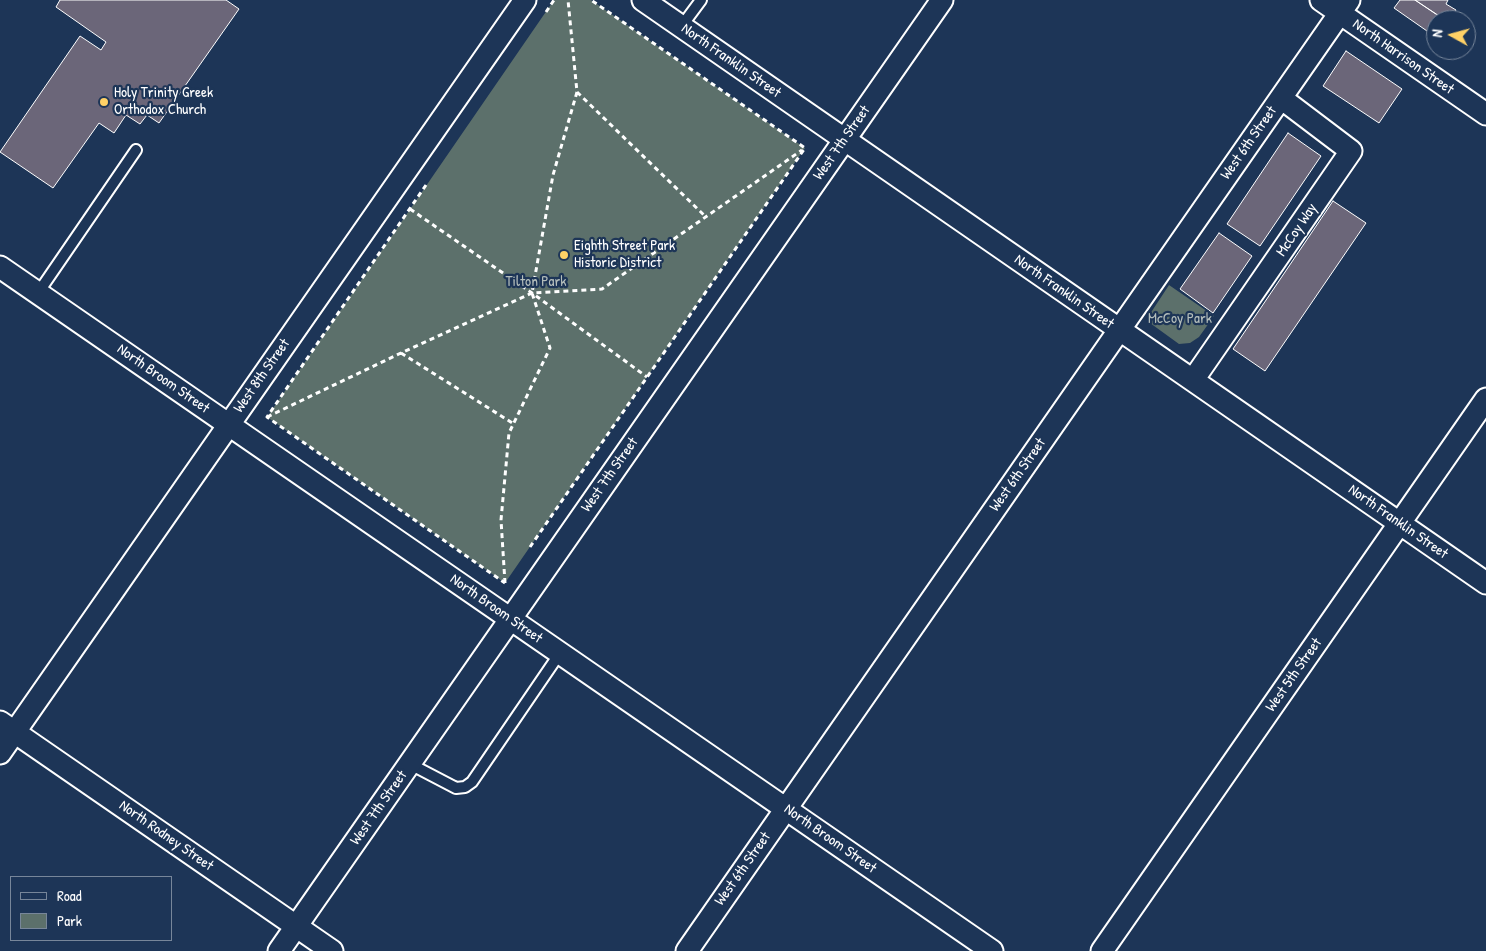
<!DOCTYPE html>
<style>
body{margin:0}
#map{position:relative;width:1486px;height:951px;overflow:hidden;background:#1d3557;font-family:"Patrick Hand",sans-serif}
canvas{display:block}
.legend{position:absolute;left:10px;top:876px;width:162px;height:65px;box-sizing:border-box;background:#1d3557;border:1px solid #77869a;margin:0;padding:6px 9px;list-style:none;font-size:15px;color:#fff}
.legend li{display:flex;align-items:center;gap:10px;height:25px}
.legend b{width:25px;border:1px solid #77869a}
.north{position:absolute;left:1426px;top:10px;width:50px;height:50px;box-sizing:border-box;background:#1d3557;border:1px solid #77869a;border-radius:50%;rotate:277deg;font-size:14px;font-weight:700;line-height:20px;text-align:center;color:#fff}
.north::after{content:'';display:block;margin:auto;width:18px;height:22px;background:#ffd166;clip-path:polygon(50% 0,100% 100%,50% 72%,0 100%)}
</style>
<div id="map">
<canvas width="1486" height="951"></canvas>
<ul class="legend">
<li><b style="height:6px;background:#1d3557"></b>Road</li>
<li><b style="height:14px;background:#5c706b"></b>Park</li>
</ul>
<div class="north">N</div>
</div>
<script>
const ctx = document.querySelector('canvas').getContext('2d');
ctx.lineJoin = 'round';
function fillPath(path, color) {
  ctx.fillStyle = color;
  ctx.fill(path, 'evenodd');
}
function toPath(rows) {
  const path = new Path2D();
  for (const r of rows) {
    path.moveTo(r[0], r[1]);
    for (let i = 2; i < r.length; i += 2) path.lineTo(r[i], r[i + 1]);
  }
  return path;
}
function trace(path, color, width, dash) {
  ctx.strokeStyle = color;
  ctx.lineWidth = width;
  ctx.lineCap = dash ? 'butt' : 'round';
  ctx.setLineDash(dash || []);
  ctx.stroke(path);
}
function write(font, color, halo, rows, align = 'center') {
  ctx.font = font + ' "Patrick Hand",sans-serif';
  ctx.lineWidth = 4.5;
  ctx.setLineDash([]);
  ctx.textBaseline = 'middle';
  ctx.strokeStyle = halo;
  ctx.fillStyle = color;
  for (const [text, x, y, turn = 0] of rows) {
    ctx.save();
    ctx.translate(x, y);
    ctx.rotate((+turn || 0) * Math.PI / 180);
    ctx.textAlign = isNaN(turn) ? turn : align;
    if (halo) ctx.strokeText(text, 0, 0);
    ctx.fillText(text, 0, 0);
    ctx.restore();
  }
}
fillPath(toPath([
 [554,0,591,0,805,148,505,583,267,417],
 [1169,285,1214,316,1199,337,1190,343,1179,344,1150,323,1150,314]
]), '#5c706b');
const building = toPath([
 [60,0,226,0,239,9,159,123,147,115,140,124,126,115,114,133,99,123,53,188,0,152,80,36,101,50,106,42,56,7,60,0],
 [1400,0,1415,0,1445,20,1436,20,1436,30,1430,26,1427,31,1394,8,1400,0],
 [1415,0,1448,0,1446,4,1456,10,1450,20,1445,20,1415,0],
 [1346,51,1402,89,1379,123,1323,86,1346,51],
 [1288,133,1321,156,1260,246,1227,224,1288,133],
 [1333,201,1366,223,1265,371,1233,349,1333,201],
 [1219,233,1252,256,1213,313,1180,289,1219,233]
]);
fillPath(building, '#6b6679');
trace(building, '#fff', 1);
const lane = toPath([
 [681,27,701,0],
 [38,293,136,150],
 [410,764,456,788,465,787,472,782,560,653]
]);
const street = toPath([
 [643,0,1486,583],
 [1321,0,1486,114],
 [0,267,992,951],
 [1193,380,1351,151,1281,98],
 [0,722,332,951],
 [0,753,525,0],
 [279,951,942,0],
 [687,951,1349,0],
 [1102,951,1486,399]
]);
trace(lane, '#fff', 14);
trace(street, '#fff', 25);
trace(toPath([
 [546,12,554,0],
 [577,92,706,217],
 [426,185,267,417,505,583],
 [410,209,532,293,647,377],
 [401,353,514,424],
 [267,417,401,353,532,293,602,289,802,150],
 [530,547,805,148,591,0],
 [505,583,501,520,509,433,550,348,532,293,553,175,577,92,568,0]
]), '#fff', 3, [5, 4]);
trace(lane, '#1d3557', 10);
trace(street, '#1d3557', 21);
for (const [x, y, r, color] of [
 [104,102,5,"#ffd166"],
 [564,255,5,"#ffd166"]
]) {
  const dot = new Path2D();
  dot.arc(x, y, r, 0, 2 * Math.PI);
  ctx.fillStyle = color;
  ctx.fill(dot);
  trace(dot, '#1d3557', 2);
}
write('15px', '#fff', '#1d3557', [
 ["North Harrison Street",1403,57,35],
 ["North Franklin Street",731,61,35],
 ["West 7th Street",842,143,-55],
 ["West 6th Street",1249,143,-55],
 ["McCoy Way",1297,230,-56],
 ["North Franklin Street",1064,292,35],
 ["West 8th Street",262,376,-55],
 ["North Broom Street",163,379,35],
 ["West 7th Street",610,475,-55],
 ["West 6th Street",1018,475,-55],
 ["North Franklin Street",1398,522,35],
 ["North Broom Street",496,609,35],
 ["West 5th Street",1294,675,-55],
 ["West 7th Street",379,808,-55],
 ["North Rodney Street",166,836,35],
 ["North Broom Street",830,839,35],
 ["West 6th Street",743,869,-55]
]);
write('15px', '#fff', '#1d3557', [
 ["Holy Trinity Greek",114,93],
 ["Orthodox Church",114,110],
 ["Eighth Street Park",574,246],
 ["Historic District",574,263]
], 'left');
write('15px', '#b6bfbc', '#1d3557', [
 ["Tilton Park",536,282],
 ["McCoy Park",1180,319]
]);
</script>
